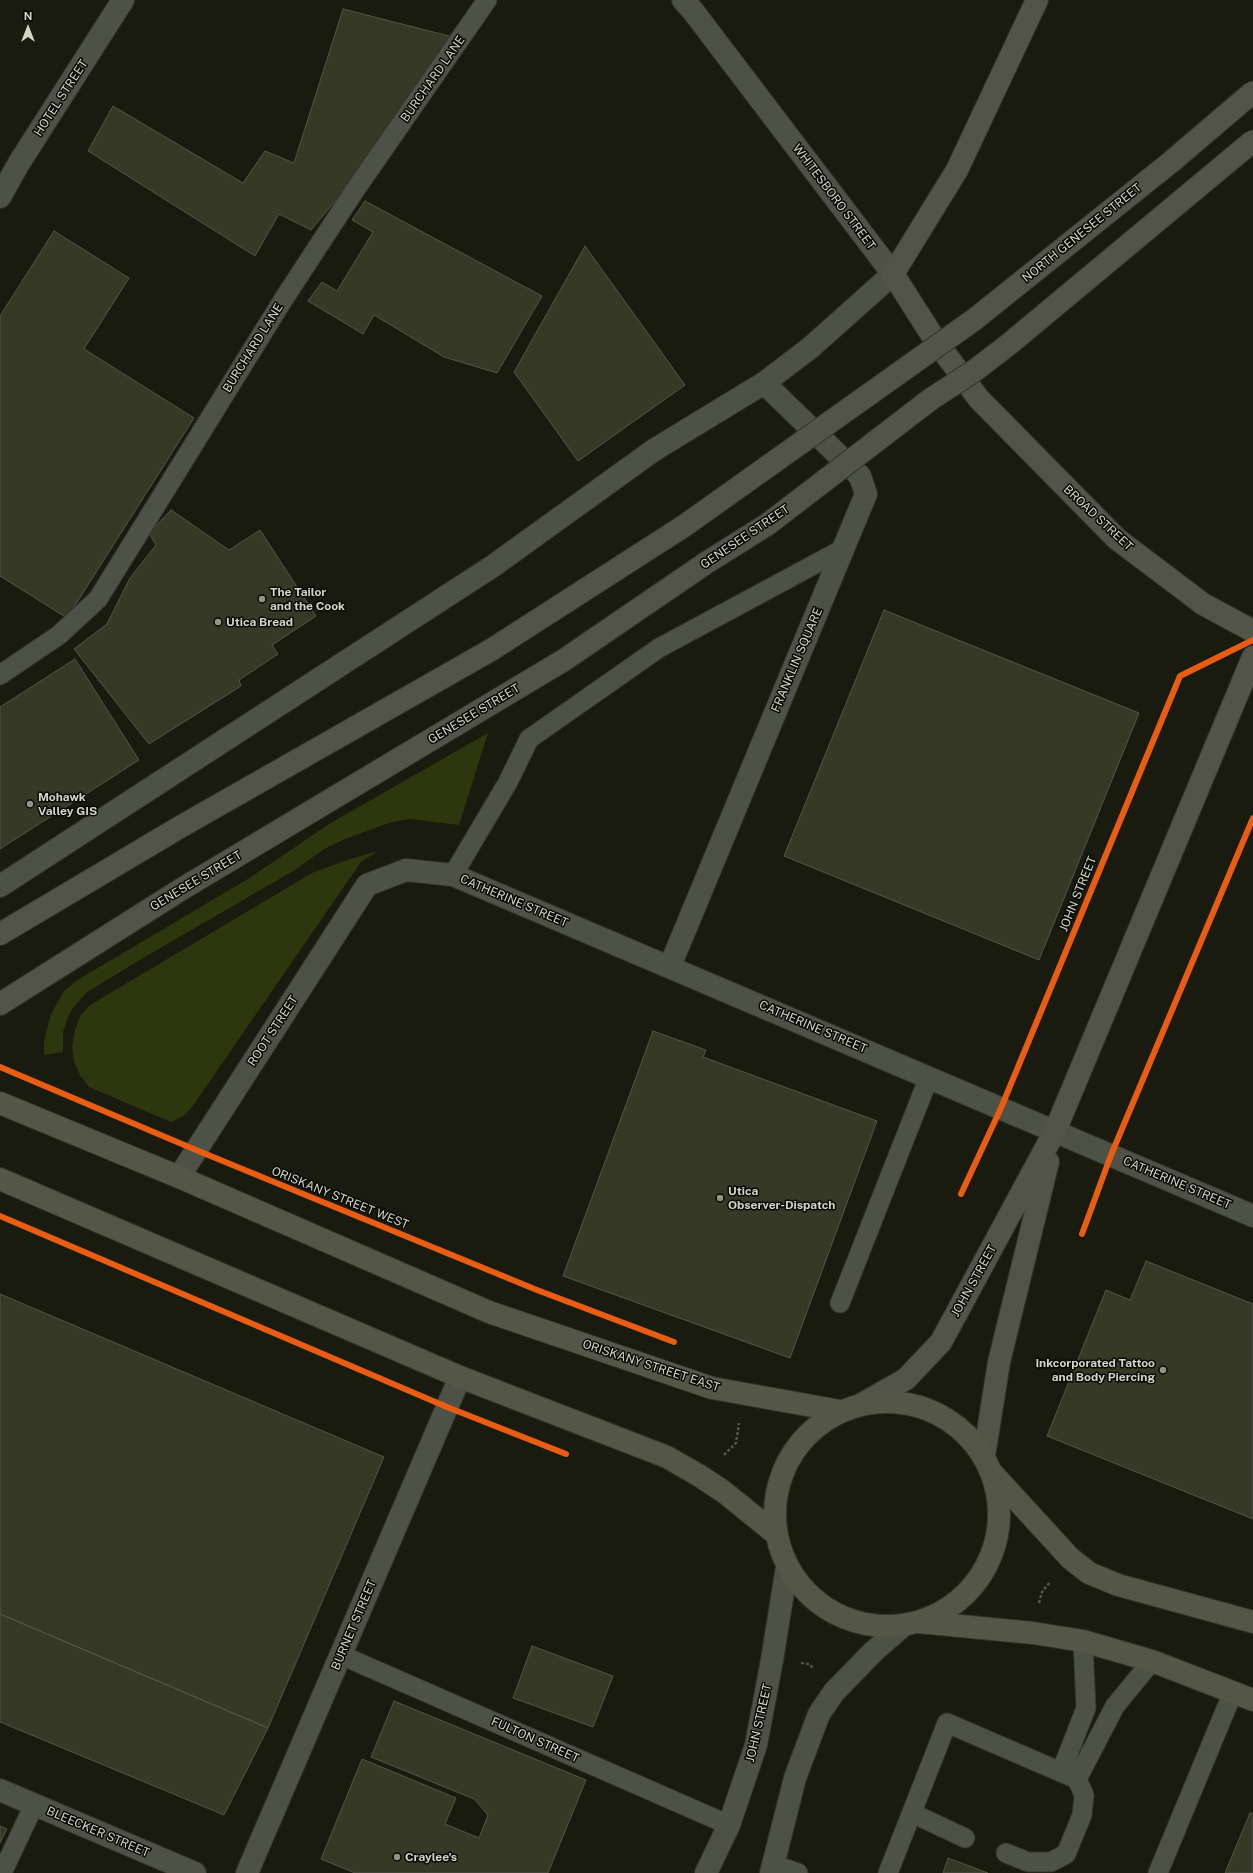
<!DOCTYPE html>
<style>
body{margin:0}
#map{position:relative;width:1253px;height:1873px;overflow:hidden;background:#181b0d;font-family:"Public Sans",sans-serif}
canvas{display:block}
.north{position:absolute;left:8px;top:8px;width:40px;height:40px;-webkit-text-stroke:3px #070902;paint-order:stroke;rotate:0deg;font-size:11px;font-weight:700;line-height:16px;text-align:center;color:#d2d6c7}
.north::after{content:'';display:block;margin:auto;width:14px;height:18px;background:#d2d6c7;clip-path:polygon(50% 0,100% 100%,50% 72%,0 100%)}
</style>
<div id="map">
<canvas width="1253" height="1873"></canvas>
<div class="north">N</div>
</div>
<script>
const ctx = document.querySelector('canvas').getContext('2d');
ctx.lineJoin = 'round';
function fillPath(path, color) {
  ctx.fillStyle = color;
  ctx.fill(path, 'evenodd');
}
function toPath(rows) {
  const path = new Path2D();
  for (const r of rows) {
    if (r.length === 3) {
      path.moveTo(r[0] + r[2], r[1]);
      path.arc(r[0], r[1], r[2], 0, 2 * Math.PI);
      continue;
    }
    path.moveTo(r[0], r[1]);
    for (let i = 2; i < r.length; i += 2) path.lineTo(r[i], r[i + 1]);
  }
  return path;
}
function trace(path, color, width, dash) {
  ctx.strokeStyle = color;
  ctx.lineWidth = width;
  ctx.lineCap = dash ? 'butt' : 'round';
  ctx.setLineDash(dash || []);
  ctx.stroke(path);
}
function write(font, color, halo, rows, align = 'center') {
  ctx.font = font + ' "Public Sans",sans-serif';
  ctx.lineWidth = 3;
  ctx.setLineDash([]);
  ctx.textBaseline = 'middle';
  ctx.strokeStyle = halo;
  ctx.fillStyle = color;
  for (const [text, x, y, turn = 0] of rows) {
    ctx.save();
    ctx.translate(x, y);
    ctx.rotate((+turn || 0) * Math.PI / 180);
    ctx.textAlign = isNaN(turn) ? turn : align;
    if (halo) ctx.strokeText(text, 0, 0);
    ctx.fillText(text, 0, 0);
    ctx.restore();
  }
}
fillPath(toPath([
 [488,733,459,825,410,819,392,822,345,839,324,849,295,870,138,961,86,993,73,1008,68,1017,63,1032,63,1052,44,1055,44,1041,51,1014,64,991,76,981,251,877,329,824],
 [378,851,361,862,192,1107,183,1116,171,1122,89,1087,80,1075,74,1062,72,1046,75,1029,80,1016,90,1005,312,873,347,860]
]), '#2e360d');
const building = toPath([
 [343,9,453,37,341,194,311,230,279,214,255,256,88,151,113,106,243,183,265,151,294,163,343,9],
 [365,201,542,296,497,373,444,357,374,315,363,334,308,301,322,282,337,291,373,232,352,220,365,201],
 [54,231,129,278,84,349,194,418,67,618,0,576,0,316,54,231],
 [585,246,685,385,578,461,514,372,585,246],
 [171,510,229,550,260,530,316,616,272,645,278,654,239,680,241,686,149,744,74,649,107,624,130,578,156,545,149,533,171,510],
 [884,610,1139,713,1039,960,784,856,884,610],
 [75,659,139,760,0,849,0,707,75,659],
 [653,1031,706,1050,703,1057,877,1121,790,1358,563,1276,653,1031],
 [1146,1261,1253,1304,1253,1519,1047,1436,1106,1290,1130,1300,1146,1261],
 [0,1294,384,1457,268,1728,0,1614,0,1294],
 [0,1614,268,1728,224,1815,0,1722,0,1614],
 [532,1646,613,1676,593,1727,513,1698,532,1646],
 [394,1701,586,1780,548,1873,355,1873,321,1859,362,1759,456,1798,445,1824,479,1838,488,1815,474,1799,371,1757,394,1701],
 [1250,1813,1253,1814,1253,1873,1225,1873,1250,1813],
 [0,1826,7,1829,0,1843,0,1826],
 [948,1858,988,1873,943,1873,948,1858]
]);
fillPath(building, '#363926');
trace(building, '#525549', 1);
const service = toPath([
 [0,675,59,635,98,599,283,300,355,190,487,0],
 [453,875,508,782,529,739,659,648,843,549],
 [840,1303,929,1077],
 [341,1655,729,1825],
 [1061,1772,1086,1708,1083,1641],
 [1077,1779,1115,1706,1152,1661],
 [912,1813,965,1838],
 [774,1865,798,1873],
 [2,1873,34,1805],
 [888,1873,947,1723,1077,1779,1084,1795,1082,1815,1066,1854,1051,1862,1028,1862,1006,1853],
 [1158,1873,1233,1692]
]);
const minor = toPath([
 [0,197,19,163,123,0],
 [0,886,493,566,654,450,764,383,810,348,893,274,693,11,683,0],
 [670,966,866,494,860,476,764,383],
 [179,1177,367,885,406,870,453,875,1253,1216],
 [247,1873,460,1377]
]);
const tertiary = toPath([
 [0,1790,195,1873],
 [706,1873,729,1825,756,1745,772,1660,787,1567],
 [771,1873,795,1778,819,1714,834,1692,874,1651,904,1625]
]);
const secondary = toPath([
 [1037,0,957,170,893,274,935,340,979,399,1117,539,1203,604,1253,631],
 [0,934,180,827,491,650,684,526],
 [0,1004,185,887,564,660,706,563],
 [862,1404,906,1379,941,1342,1055,1131,1253,657],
 [984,1456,999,1362,1048,1162]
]);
const primary = toPath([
 [0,1103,179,1177,489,1312,712,1388,840,1411],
 [0,1179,460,1377,667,1457,700,1476,724,1492,776,1534],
 [887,1514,112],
 [993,1474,1070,1558,1089,1573,1118,1585,1253,1622],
 [919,1622,1033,1633,1083,1641,1152,1661,1253,1700]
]);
trace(service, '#31342a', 21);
trace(minor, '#31342a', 24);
trace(tertiary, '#31342a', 24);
trace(secondary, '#31342a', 24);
trace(primary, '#31342a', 24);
trace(toPath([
 [724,1455,736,1443,739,1423],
 [1039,1603,1042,1592,1050,1582],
 [801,1663,809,1664,814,1669]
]), '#54564d', 2.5, [3, 2]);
trace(service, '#4e5146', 19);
trace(minor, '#4e5146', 22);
trace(tertiary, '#4e5146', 22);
trace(secondary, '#515447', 22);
trace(primary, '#545648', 22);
const secondaryBridge = toPath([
 [684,526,975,319,1171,162,1253,92],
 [706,563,768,524,931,399,974,371,1008,345,1253,141]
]);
trace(secondaryBridge, '#31342a', 24, []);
trace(secondaryBridge, '#515447', 22);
trace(toPath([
 [0,1067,196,1150,537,1290,674,1342],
 [961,1194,1001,1108,1180,676,1253,640],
 [0,1216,447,1407,566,1454],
 [1082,1234,1111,1155,1253,818]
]), '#e95d12', 6);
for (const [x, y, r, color] of [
 [262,599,4,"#919586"],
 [218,622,4,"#919586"],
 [30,804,4,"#919586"],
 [720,1198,4,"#919586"],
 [1163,1370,4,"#919586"],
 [397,1857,4,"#919586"]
]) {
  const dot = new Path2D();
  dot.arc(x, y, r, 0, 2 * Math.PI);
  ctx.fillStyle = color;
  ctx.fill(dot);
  trace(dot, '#070902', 1.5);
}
write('12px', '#d2d6c7', '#070902', [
 ["BURCHARD LANE",433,79,-55],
 ["HOTEL STREET",61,98,-57],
 ["WHITESBORO STREET",834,197,53],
 ["NORTH GENESEE STREET",1082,233,-39],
 ["BURCHARD LANE",253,348,-58],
 ["BROAD STREET",1098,518,43],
 ["GENESEE STREET",745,537,-34],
 ["FRANKLIN SQUARE",797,660,-67],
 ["GENESEE STREET",474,714,-31],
 ["GENESEE STREET",196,881,-31],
 ["JOHN STREET",1078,894,-68],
 ["CATHERINE STREET",514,901,23],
 ["CATHERINE STREET",813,1027,23],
 ["ROOT STREET",273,1031,-57],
 ["CATHERINE STREET",1177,1183,23],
 ["ORISKANY STREET WEST",340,1198,22],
 ["JOHN STREET",974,1281,-61],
 ["ORISKANY STREET EAST",651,1366,18],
 ["BURNET STREET",354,1625,-67],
 ["JOHN STREET",759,1723,-77],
 ["FULTON STREET",535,1740,24],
 ["BLEECKER STREET",98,1832,23]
]);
write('bold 12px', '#d2d6c7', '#070902', [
 ["The Tailor",270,592],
 ["and the Cook",270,606],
 ["Utica Bread",226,622],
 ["Mohawk",38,797],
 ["Valley GIS",38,811],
 ["Utica",728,1191],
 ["Observer-Dispatch",728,1205],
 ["Inkcorporated Tattoo",1155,1363,"right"],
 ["and Body Piercing",1155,1377,"right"],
 ["Craylee's",405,1857]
], 'left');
</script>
